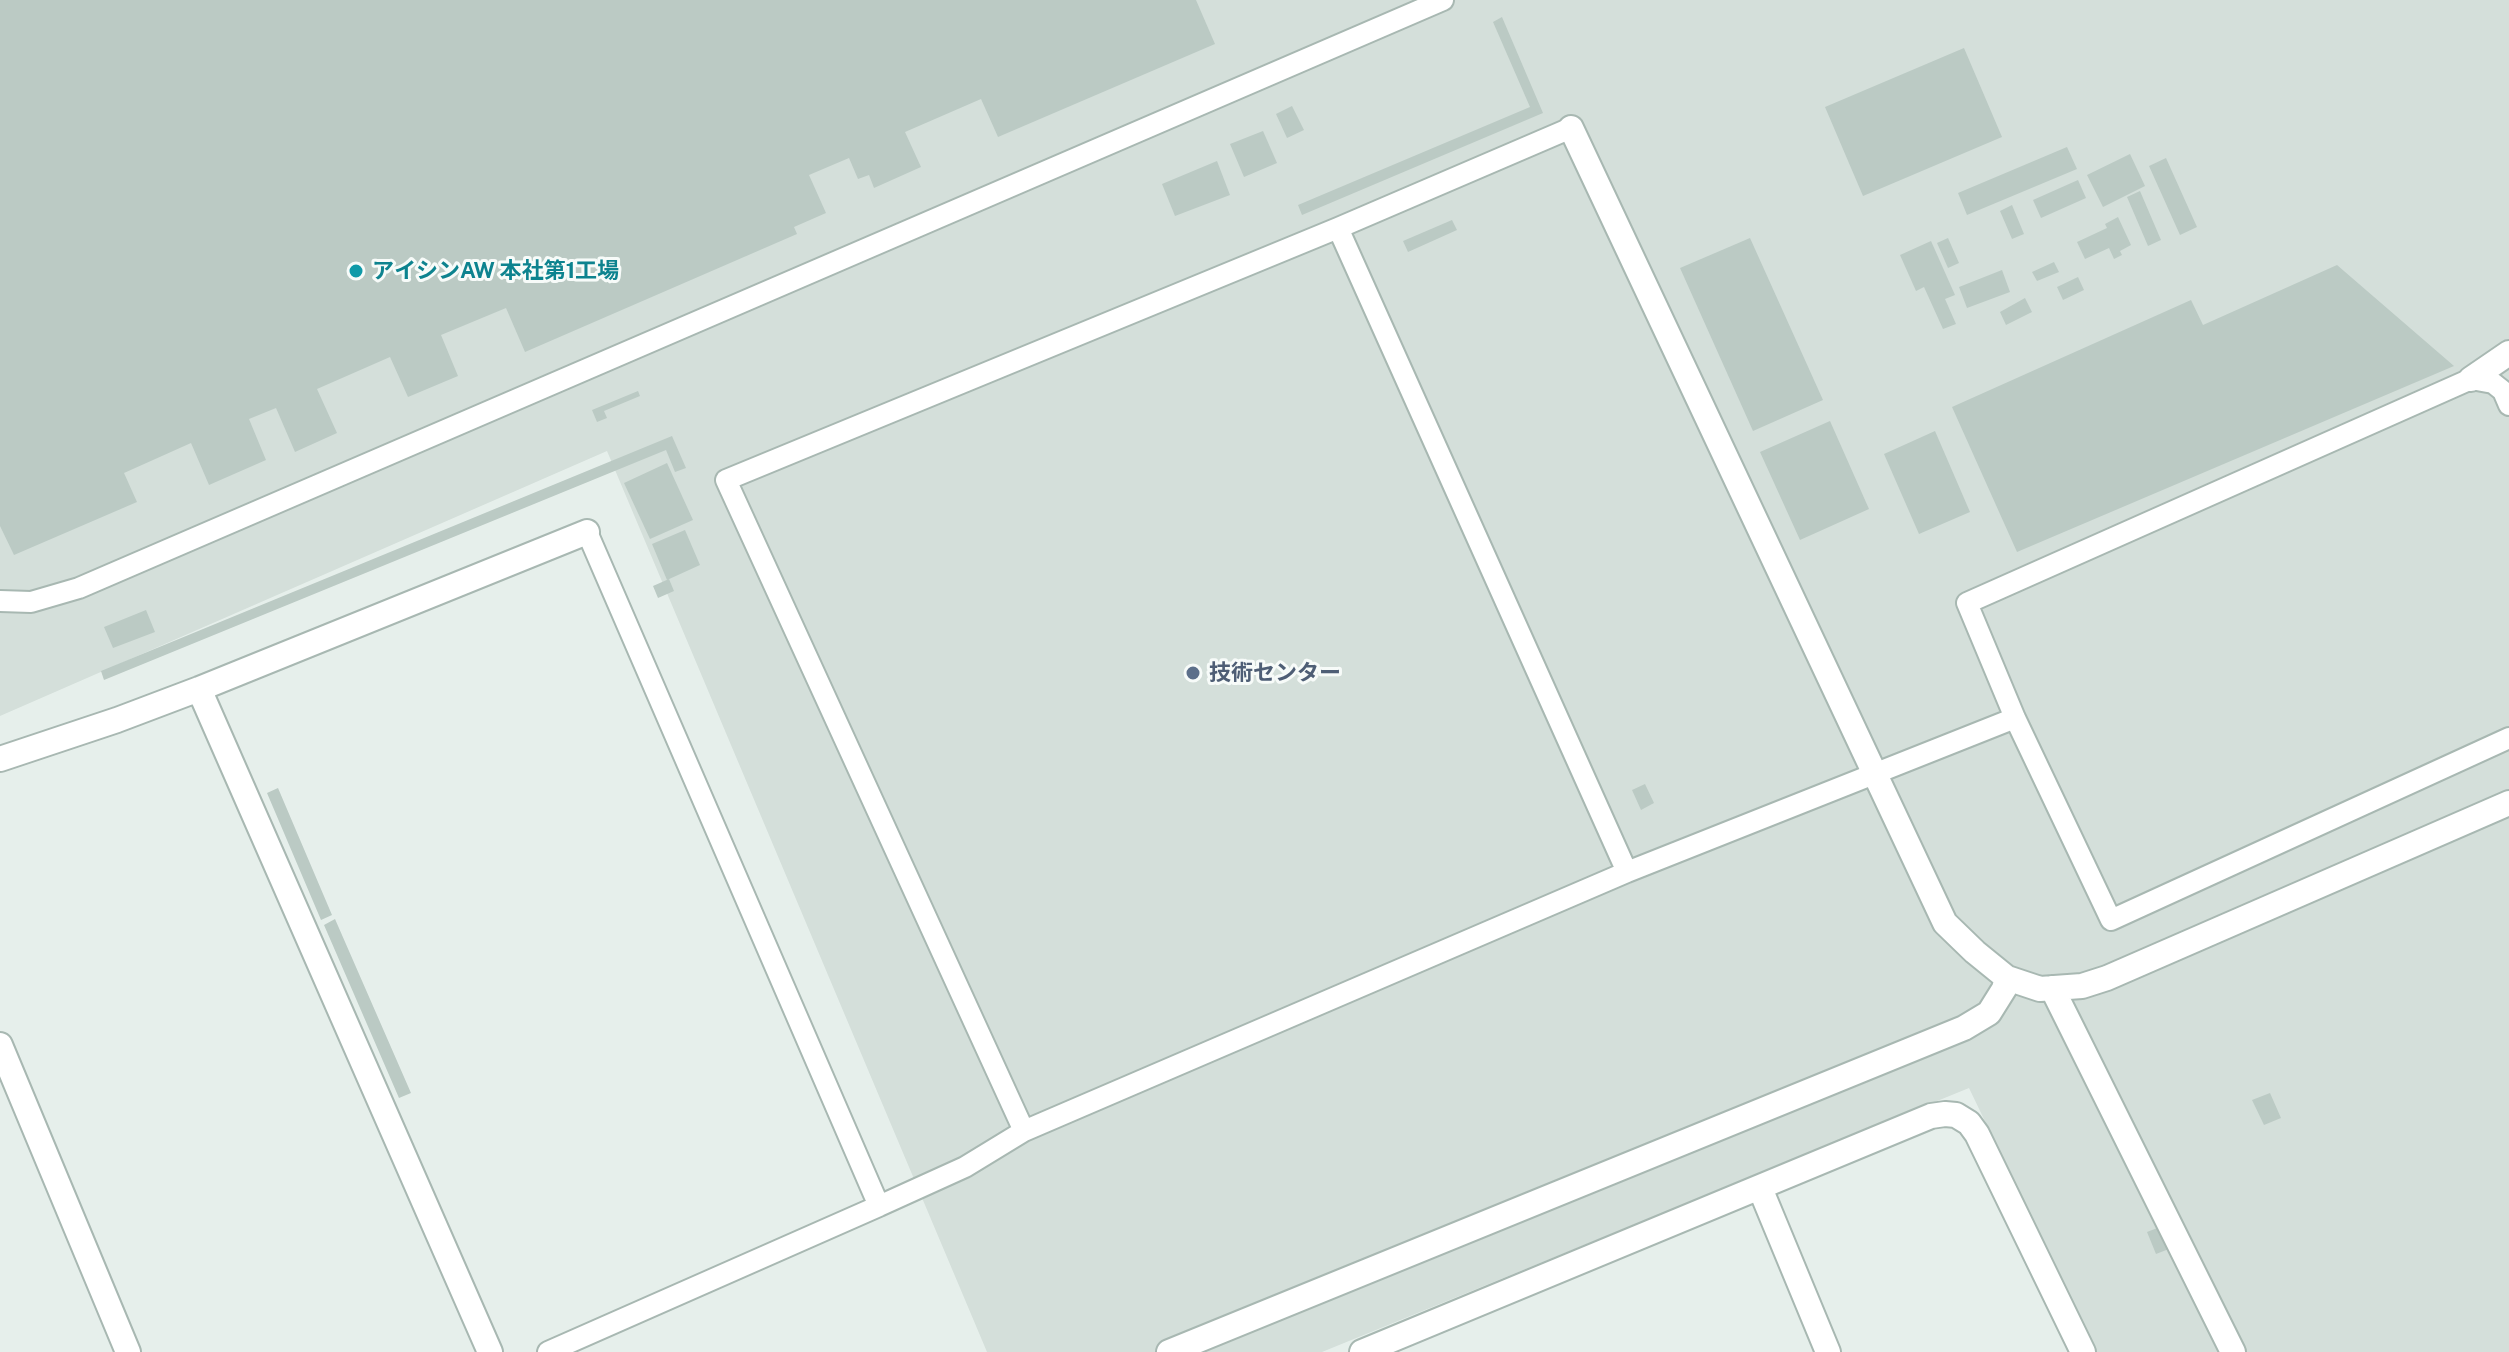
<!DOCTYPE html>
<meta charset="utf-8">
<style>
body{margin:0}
canvas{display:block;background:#e6efeb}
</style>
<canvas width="2509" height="1352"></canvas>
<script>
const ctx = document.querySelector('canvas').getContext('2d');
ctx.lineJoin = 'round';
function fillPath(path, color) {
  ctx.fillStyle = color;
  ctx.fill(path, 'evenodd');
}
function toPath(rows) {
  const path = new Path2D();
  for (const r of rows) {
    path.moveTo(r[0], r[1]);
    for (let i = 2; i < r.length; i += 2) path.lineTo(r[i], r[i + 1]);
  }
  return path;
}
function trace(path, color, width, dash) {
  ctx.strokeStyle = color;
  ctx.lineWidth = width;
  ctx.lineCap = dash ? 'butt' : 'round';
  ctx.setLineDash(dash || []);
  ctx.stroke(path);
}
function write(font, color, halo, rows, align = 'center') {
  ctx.font = font + ' "Public Sans","Noto Sans JP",sans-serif';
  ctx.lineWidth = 6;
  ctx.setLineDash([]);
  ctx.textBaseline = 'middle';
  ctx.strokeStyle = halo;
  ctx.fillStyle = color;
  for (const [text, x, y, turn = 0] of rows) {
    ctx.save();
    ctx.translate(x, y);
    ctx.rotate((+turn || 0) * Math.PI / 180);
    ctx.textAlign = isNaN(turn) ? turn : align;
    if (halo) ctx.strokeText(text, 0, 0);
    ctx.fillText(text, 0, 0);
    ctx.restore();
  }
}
fillPath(toPath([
 [0,0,2509,0,2509,1352,2096,1352,1969,1088,1322,1352,987,1352,607,451,0,716]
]), '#d4dfda');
fillPath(toPath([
 [0,0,1196,0,1215,44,998,137,981,99,905,132,921,167,874,188,869,175,858,179,849,158,809,175,826,213,794,227,797,234,525,352,506,308,441,335,458,376,408,397,390,357,317,389,337,433,295,452,276,408,249,419,266,460,209,485,191,443,124,473,137,502,14,555,0,526],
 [1502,17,1543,113,1302,215,1298,205,1530,107,1493,22],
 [1964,48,2002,137,1863,196,1825,107],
 [1292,106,1304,130,1287,138,1276,114],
 [1263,131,1277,163,1244,177,1230,144],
 [2067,147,2077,169,1967,215,1958,193],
 [2130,154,2145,186,2103,207,2087,175],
 [2166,158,2197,227,2180,235,2149,166],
 [1217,161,1230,195,1175,216,1162,184],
 [2078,180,2086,198,2041,218,2033,200],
 [2140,191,2161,240,2148,246,2127,197],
 [2012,205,2024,234,2012,239,2000,211],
 [2118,217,2131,245,2120,251,2122,255,2114,259,2109,248,2085,259,2077,242,2107,228,2105,224],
 [1452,220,1457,230,1408,252,1403,241],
 [1750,238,1823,400,1753,431,1680,268],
 [1948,238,1959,263,1948,268,1937,243],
 [1931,241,1955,295,1945,299,1956,324,1943,329,1924,287,1916,291,1900,255],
 [2054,262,2059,272,2037,281,2032,272],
 [2337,265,2454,366,2017,552,1952,407,2191,300,2203,325],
 [2002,270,2010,292,1967,308,1959,287],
 [2078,277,2084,290,2063,300,2057,287],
 [2025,298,2032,312,2006,325,2000,312],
 [638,391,640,396,604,411,607,418,597,422,592,410],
 [1830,421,1869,509,1800,540,1760,452],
 [1935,431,1970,512,1919,534,1884,454],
 [672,436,686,468,675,472,666,450,104,680,101,671],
 [667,463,693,520,650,539,624,483],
 [685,530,700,565,667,580,652,544],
 [669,579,674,591,658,598,653,586],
 [146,610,155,632,113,648,104,627],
 [1645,784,1654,803,1641,810,1632,790],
 [278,788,332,915,321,920,267,793],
 [335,919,411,1093,399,1098,324,925],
 [2270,1093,2281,1118,2264,1125,2252,1100],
 [2165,1225,2174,1247,2156,1254,2147,1232]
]), '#bbcac4');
const service = toPath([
 [1571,128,1338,228,726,480,1024,1131,1627,872,2015,718],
 [1338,228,1627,872],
 [2509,405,2503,391,2493,383,2471,379,1967,603,2015,718,2111,920,2509,738],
 [0,601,31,602,79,588,1443,0],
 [879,1206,965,1167,1024,1131],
 [548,1352,879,1206,587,532]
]);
const minor = toPath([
 [1571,128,1945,923,1975,952,2007,978,2040,989,2082,986,2107,978,2509,803],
 [2471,379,2509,353],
 [199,689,490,1352],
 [0,759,117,720,199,689,587,532],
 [2052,988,2233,1352],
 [0,1045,128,1352],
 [1760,1188,1828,1352],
 [1169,1352,1964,1028,1989,1013,2004,989,2007,978],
 [1362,1352,1931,1116,1945,1114,1956,1115,1969,1123,1977,1134,2083,1352]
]);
trace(service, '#a8b8b2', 24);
trace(minor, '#a8b8b2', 28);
trace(service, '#fff', 20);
trace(minor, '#fff', 24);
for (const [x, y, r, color] of [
 [356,271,8,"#0f9aa8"],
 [1193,673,8,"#5c6f8a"]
]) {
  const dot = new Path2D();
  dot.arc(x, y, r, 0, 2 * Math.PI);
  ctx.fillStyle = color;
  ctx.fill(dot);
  trace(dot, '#f7fbf9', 3);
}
write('bold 22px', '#0d838f', '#f7fbf9', [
 ["アイシンAW 本社第1工場",372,271]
], 'left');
write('bold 22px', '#4e5e75', '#f7fbf9', [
 ["技術センター",1209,673]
], 'left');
</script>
